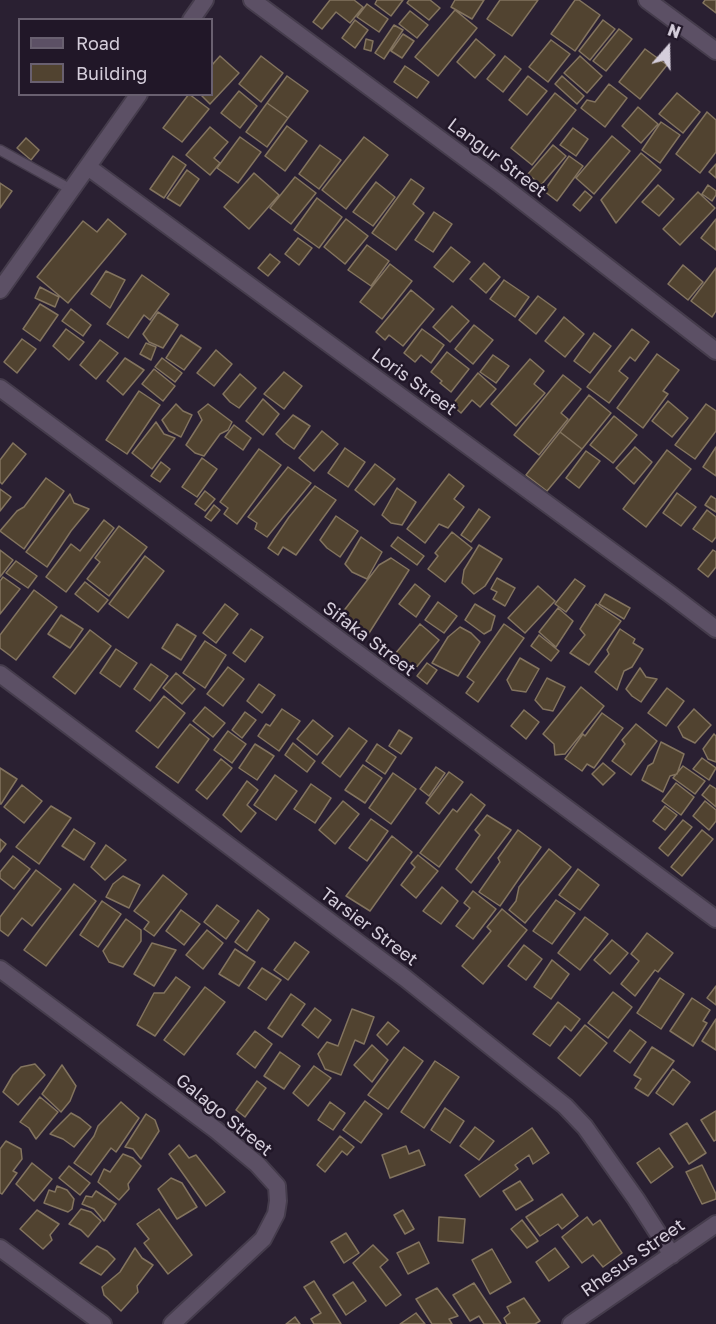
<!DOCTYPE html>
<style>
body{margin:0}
#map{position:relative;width:716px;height:1324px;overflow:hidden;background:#2a2032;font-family:"Golos Text",sans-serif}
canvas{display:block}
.legend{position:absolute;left:18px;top:18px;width:195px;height:78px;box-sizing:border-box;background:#211728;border:2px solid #696070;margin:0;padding:8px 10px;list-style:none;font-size:18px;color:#d5cedb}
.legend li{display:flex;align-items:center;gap:12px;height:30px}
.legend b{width:30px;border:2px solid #696070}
.north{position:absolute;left:638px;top:18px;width:60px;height:60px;-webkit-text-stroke:4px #211728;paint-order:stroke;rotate:20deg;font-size:16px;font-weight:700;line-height:24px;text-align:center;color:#d5cedb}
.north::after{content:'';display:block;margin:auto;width:21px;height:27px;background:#d5cedb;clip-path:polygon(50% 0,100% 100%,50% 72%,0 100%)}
</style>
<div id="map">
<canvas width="716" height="1324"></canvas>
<ul class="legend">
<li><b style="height:8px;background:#5c5065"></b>Road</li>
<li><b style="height:16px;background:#514330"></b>Building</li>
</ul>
<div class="north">N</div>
</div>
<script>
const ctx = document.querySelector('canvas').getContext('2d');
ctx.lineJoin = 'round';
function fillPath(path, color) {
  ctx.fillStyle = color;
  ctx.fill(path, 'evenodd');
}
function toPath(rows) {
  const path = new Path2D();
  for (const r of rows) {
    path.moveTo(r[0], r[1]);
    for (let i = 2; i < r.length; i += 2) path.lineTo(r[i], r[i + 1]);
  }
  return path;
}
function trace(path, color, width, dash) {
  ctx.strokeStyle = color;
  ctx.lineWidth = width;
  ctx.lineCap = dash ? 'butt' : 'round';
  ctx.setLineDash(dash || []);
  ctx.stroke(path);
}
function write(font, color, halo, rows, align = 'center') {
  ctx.font = font + ' "Golos Text",sans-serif';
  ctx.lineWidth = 5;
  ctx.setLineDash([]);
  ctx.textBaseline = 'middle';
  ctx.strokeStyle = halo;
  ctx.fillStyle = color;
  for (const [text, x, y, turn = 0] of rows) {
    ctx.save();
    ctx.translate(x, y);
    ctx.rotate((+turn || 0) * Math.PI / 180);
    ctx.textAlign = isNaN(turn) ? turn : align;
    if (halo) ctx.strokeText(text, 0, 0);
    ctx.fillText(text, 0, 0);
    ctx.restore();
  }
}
const building = toPath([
 [330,0,354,0,363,7,350,23,336,12,322,29,313,22,330,0],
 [377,0,403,0,391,16,375,4,377,0],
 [409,0,430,0,440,8,429,20,407,3,409,0],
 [455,0,484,0,472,19,451,7,455,0],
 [500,0,538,0,512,36,487,19,500,0],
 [575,0,579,0,600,15,575,51,551,34,575,0],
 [705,0,716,0,716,13,703,3,705,0],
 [367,4,388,19,379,32,357,17,367,4],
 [455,10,477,28,438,76,415,57,455,10],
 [410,11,428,25,417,38,399,24,410,11],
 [355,20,368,30,355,48,342,38,355,20],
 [603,20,615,29,590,60,579,51,603,20],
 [394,25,403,30,384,59,375,53,394,25],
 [619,29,632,39,606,71,593,61,619,29],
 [403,34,414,41,402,58,391,51,403,34],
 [366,39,373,41,371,51,364,49,366,39],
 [476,39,495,55,475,78,457,62,476,39],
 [551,40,570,54,548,82,529,67,551,40],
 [645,49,667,65,640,99,619,82,645,49],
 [220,56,239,73,210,104,200,94,212,94,212,65,220,56],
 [261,56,283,73,261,102,239,84,261,56],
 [505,56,521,69,503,92,487,79,505,56],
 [580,56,602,76,587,93,564,73,580,56],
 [405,66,429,82,417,98,394,82,405,66],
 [287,76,308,91,288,118,267,103,287,76],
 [528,76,547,91,527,115,509,100,528,76],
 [562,76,584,96,577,104,555,84,562,76],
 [609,84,627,98,605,127,581,108,587,100,595,102,609,84],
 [239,91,257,106,240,128,221,113,239,91],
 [555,93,576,110,532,165,511,148,555,93],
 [677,93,700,112,683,133,659,114,677,93],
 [189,94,209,109,182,142,163,128,189,94],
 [267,103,288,118,267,147,246,132,267,103],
 [638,107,658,124,641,143,622,126,638,107],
 [707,112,716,120,716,152,700,173,676,154,707,112],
 [661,122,680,135,660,163,642,150,661,122],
 [287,126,307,141,285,171,265,156,287,126],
 [210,127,228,142,214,158,220,163,210,175,186,155,210,127],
 [573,128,588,139,576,156,560,145,573,128],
 [612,136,630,151,594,194,576,178,612,136],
 [240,137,261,152,238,183,217,168,240,137],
 [364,137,388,155,346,209,322,190,364,137],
 [26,138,39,150,31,160,17,148,26,138],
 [320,145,341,160,319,189,299,174,320,145],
 [553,145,566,156,541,185,528,174,553,145],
 [641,153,661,170,616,223,601,200,641,153],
 [173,156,186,165,164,198,150,189,173,156],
 [569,156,583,166,557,201,544,191,569,156],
 [716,164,716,178,709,172,716,164],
 [187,170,199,179,180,206,167,198,187,170],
 [254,173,279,195,249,229,224,207,254,173],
 [295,177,316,193,291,224,270,208,295,177],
 [411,179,424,188,413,204,424,213,396,250,372,233,411,179],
 [376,182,395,197,373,226,353,212,376,182],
 [0,183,12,191,0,208,0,183],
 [658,185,674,199,659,216,642,202,658,185],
 [708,185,716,191,716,195,712,201,702,194,708,185],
 [585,191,592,197,580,211,573,205,585,191],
 [698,192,715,208,680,245,663,229,698,192],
 [317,198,342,217,319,248,294,230,317,198],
 [434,212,452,224,433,252,415,240,434,212],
 [108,219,126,234,68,303,37,277,83,221,97,232,108,219],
 [346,219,368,236,345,264,324,247,346,219],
 [716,219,716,250,701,238,716,219],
 [298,238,312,248,299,265,285,254,298,238],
 [367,245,389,261,371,286,348,270,367,245],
 [451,247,470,262,453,282,434,267,451,247],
 [270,254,280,262,268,276,258,268,270,254],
 [484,263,500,277,486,293,470,279,484,263],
 [390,264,412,281,382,319,360,302,390,264],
 [683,265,703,282,688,300,668,284,683,265],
 [716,268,716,311,712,317,691,301,716,268],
 [106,271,125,280,110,308,91,294,106,271],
 [142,275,169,294,150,320,144,315,128,338,107,324,142,275],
 [504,280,529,297,515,317,490,299,504,280],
 [40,287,59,297,55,307,35,298,40,287],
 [411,290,434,309,403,346,389,335,385,340,376,332,411,290],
 [538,296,556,309,536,334,519,320,538,296],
 [40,304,58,315,40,341,23,329,40,304],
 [452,306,469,321,450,342,433,327,452,306],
 [71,309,91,325,83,336,62,321,71,309],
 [158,312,178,325,163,348,149,342,143,334,158,312],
 [564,317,584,334,565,357,545,341,564,317],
 [474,325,493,340,473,364,455,349,474,325],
 [66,329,84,342,69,360,53,346,66,329],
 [422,329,444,345,431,363,421,355,415,362,404,353,422,329],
 [632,329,649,342,635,361,630,357,619,371,628,378,609,403,587,387,632,329],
 [594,333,611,346,590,373,574,361,594,333],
 [181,335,201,348,184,370,166,358,181,335],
 [22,339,36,349,17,373,4,362,22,339],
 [100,340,118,353,96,379,80,365,100,340],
 [146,343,156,347,151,360,140,354,146,343],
 [216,350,232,364,214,386,197,373,216,350],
 [447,352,469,369,451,392,440,383,442,381,431,372,447,352],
 [657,354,679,370,663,391,668,394,643,428,617,408,657,354],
 [493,355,509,366,496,383,480,372,493,355],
 [125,358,144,370,123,395,107,381,125,358],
 [162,358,182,373,175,382,155,367,162,358],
 [530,359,544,371,534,384,545,393,516,426,491,404,530,359],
 [154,369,175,386,163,401,142,384,154,369],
 [284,372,302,386,284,409,264,394,284,372],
 [478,373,496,389,480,407,472,400,461,413,452,405,478,373],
 [240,374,256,388,239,408,230,402,223,394,240,374],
 [563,375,581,389,561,413,568,419,539,455,514,435,563,375],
 [139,391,160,405,127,454,106,440,139,391],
 [589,395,611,413,582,449,560,432,589,395],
 [263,399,279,414,263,435,246,421,263,399],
 [668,401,688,418,672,437,652,421,668,401],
 [176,404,183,411,192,415,181,437,169,431,162,420,176,404],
 [208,404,232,422,228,430,220,434,204,456,195,453,186,445,202,420,198,412,208,404],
 [706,404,716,411,716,431,695,459,675,445,706,404],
 [293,415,310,426,294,449,284,442,276,434,293,415],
 [614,416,637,435,613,463,590,445,614,416],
 [156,422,164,434,175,438,152,469,132,453,156,422],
 [234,425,251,438,243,450,225,437,234,425],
 [322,431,338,444,314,471,299,458,322,431],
 [560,432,582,449,547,491,526,475,560,432],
 [13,443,26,454,2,484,0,482,0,460,13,443],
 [635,447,652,462,634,484,616,468,635,447],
 [716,447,716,476,703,467,716,447],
 [345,448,365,462,348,487,328,473,345,448],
 [259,449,281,465,237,524,224,514,228,508,220,502,259,449],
 [667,450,691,469,646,527,623,509,667,450],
 [586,451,600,461,579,488,566,478,586,451],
 [202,458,217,469,197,497,182,487,202,458],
 [161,462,170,469,160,482,151,476,161,462],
 [375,464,395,479,374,505,355,490,375,464],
 [288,467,311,483,267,537,255,529,257,523,248,517,288,467],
 [449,474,464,486,454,499,464,507,448,528,439,524,425,543,407,529,449,474],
 [46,478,64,491,24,549,0,531,17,511,24,507,46,478],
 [315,486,336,500,296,555,283,547,278,555,268,548,289,517,315,486],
 [397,488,416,502,402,525,391,523,382,515,397,488],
 [0,489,11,497,0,511,0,489],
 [205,491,215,499,205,511,195,504,205,491],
 [677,493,696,507,681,526,663,513,677,493],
 [70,494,74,503,89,509,71,531,47,567,26,552,70,494],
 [711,496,716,499,716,512,705,505,711,496],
 [214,505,220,510,211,521,205,517,214,505],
 [479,509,490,517,471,542,461,535,479,509],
 [707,510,716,517,716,537,712,542,693,529,707,510],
 [336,516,358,531,340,557,327,548,320,540,336,516],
 [104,520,114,528,66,592,46,577,71,544,80,551,104,520],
 [119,526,147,547,109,596,87,579,100,562,95,558,119,526],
 [452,532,472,548,445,582,428,569,438,556,435,553,452,532],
 [361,537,382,552,367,579,352,572,345,564,361,537],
 [398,537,424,556,417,565,391,546,398,537],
 [479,545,502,559,485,586,474,594,462,583,464,570,479,545],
 [0,550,13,560,0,577,0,550],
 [713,550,716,552,716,567,708,577,698,569,713,550],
 [145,556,164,571,128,618,109,604,145,556],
 [391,558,409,570,364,641,358,631,339,617,379,565,391,558],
 [16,561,37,576,28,588,6,573,16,561],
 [3,577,20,589,0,614,0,581,3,577],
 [497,578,515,588,505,606,493,599,497,592,491,589,497,578],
 [575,579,585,586,566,612,555,604,575,579],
 [85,582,108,600,98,612,75,594,85,582],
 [415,584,430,596,416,617,399,604,415,584],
 [538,586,555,601,525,633,508,618,538,586],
 [34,590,57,607,16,660,0,648,0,635,34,590],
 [605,594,630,608,624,619,599,604,605,594],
 [438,602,457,616,444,633,425,620,438,602],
 [225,604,238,614,216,643,203,633,225,604],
 [475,604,495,616,491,630,484,634,465,620,475,604],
 [596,604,621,621,589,665,570,653,585,635,580,629,596,604],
 [558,608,573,621,556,647,539,632,558,608],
 [61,615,83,629,70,648,48,634,61,615],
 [177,624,196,636,181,660,162,648,177,624],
 [420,624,439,640,414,670,395,654,420,624],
 [504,624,524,638,478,702,466,693,474,682,467,677,504,624],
 [460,627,471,633,480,642,458,676,432,663,448,637,460,627],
 [251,629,263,637,245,662,233,653,251,629],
 [620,629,635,639,633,643,643,649,632,667,624,671,617,690,595,672,609,654,607,650,620,629],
 [90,630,111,646,75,694,53,677,90,630],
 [539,635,559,651,551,661,531,646,539,635],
 [205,641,226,655,205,688,183,673,205,641],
 [116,649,137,663,120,687,100,673,116,649],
 [520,658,539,669,526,692,512,690,507,680,520,658],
 [427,663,437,670,427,684,417,676,427,663],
 [151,664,168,676,150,701,134,689,151,664],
 [228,667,244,679,223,706,207,694,228,667],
 [640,668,646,677,657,679,641,702,632,696,626,689,640,668],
 [176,673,195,689,182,704,163,688,176,673],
 [547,678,565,687,553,711,543,709,535,700,547,678],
 [259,684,275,695,262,713,247,701,259,684],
 [581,687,604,706,565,754,555,755,554,744,543,734,581,687],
 [667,688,684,701,666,726,648,713,667,688],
 [164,696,185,713,158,748,136,731,164,696],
 [205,707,225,723,213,737,193,721,205,707],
 [282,709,300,721,279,751,258,736,266,724,270,726,282,709],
 [694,709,711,725,695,743,683,737,678,727,694,709],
 [524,710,539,722,526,739,511,726,524,710],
 [245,712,256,720,242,738,232,730,245,712],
 [602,713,623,728,594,768,587,764,582,771,565,759,583,734,585,736,602,713],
 [313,720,333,736,317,755,297,739,313,720],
 [190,724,209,739,178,783,156,767,190,724],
 [636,724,657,741,631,775,612,761,625,744,622,740,636,724],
 [349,728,367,741,340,777,322,763,349,728],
 [399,730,412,738,401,754,389,746,399,730],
 [228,731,246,744,232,763,214,750,228,731],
 [714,734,716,736,716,762,708,759,703,749,714,734],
 [661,742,684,754,677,774,670,776,663,792,642,780,648,766,653,763,661,742],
 [293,743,315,761,307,772,285,755,293,743],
 [255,744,274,756,257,780,239,768,255,744],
 [377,744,396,757,385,774,366,761,377,744],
 [702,758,716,768,709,780,693,769,702,758],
 [221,759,232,768,207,799,196,790,221,759],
 [603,763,615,773,603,785,592,774,603,763],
 [363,765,382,778,365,803,345,790,363,765],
 [683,766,705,781,695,794,673,778,683,766],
 [436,767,445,773,429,796,420,789,436,767],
 [0,768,17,779,1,804,0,804,0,768],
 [449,772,463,782,439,814,426,803,449,772],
 [393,773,416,789,391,824,369,808,393,773],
 [275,775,297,791,276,820,254,805,275,775],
 [247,781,258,790,247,805,256,813,241,832,223,815,247,781],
 [676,783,694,797,681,815,662,801,676,783],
 [311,784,331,798,315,823,294,809,311,784],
 [22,785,42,801,24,823,4,807,22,785],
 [710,785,716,789,716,807,702,795,710,785],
 [471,794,485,805,439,867,420,853,453,809,457,812,471,794],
 [343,801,359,814,335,844,319,830,343,801],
 [705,801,716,810,716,821,709,830,693,816,705,801],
 [51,806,71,818,39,864,16,847,51,806],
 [665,806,677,815,665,830,653,821,665,806],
 [487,815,511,830,471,883,456,869,480,835,475,830,487,815],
 [371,819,388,831,367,861,349,848,371,819],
 [683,820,692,827,668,856,659,848,683,820],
 [74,829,95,843,84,860,62,846,74,829],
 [518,830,541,847,500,906,479,892,500,862,498,858,518,830],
 [702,830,713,839,682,876,671,867,702,830],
 [392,836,412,852,370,911,346,896,392,836],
 [0,839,6,844,0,852,0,839],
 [106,845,126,860,105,880,91,867,106,845],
 [549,849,571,867,525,923,509,910,516,901,519,887,549,849],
 [418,855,438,871,416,898,401,885,415,867,411,863,418,855],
 [13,856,30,869,14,889,0,878,0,872,13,856],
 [578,869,599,885,580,910,559,895,578,869],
 [36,870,61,889,32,926,22,918,8,936,0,930,0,917,36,870],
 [163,875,187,894,154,936,144,929,149,922,134,911,163,875],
 [123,876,140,885,129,908,106,897,113,884,123,876],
 [74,884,96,901,46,966,24,950,74,884],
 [442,887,458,901,441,924,423,911,442,887],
 [473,891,496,909,473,939,456,926,470,908,464,903,473,891],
 [556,900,575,913,552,944,533,931,556,900],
 [102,901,121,914,98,947,80,935,102,901],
 [217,905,239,921,226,939,204,922,217,905],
 [502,909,527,930,483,984,462,966,491,931,487,927,502,909],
 [181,910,200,924,184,945,166,931,181,910],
 [258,910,269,919,247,951,235,942,258,910],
 [585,917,608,934,580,970,558,953,585,917],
 [126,919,141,930,141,941,123,967,109,962,103,951,126,919],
 [207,930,223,943,203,969,186,955,207,930],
 [647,933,673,953,658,972,655,970,635,996,621,984,639,961,631,954,647,933],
 [612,940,628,953,610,974,594,960,612,940],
 [295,942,309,952,288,980,274,970,295,942],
 [152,943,176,950,154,986,134,974,152,943],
 [524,945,542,959,526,980,508,966,524,945],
 [235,949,255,962,239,986,219,974,235,949],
 [552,960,569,974,551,999,534,987,552,960],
 [262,968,281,980,266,1000,248,988,262,968],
 [176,977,190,987,155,1036,137,1025,154,993,164,993,176,977],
 [660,978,684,994,661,1029,637,1013,660,978],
 [716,986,716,1005,707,998,716,986],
 [205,987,225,1002,184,1055,164,1040,205,987],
 [613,992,632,1007,608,1038,588,1023,613,992],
 [291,994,305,1004,282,1037,268,1028,291,994],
 [692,998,710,1010,703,1021,707,1023,693,1046,670,1031,692,998],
 [558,1002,580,1019,571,1031,565,1026,550,1046,533,1034,558,1002],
 [315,1008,331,1020,318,1038,302,1025,315,1008],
 [352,1009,374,1017,364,1044,355,1040,341,1075,325,1069,318,1054,327,1042,338,1046,352,1009],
 [716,1019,716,1050,702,1041,716,1019],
 [388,1022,399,1031,387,1045,377,1035,388,1022],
 [585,1025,607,1043,580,1076,558,1058,585,1025],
 [630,1030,646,1042,630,1063,614,1051,630,1030],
 [255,1031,272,1044,255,1068,237,1054,255,1031],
 [372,1045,388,1060,372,1082,354,1065,372,1045],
 [404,1047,423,1061,388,1109,368,1095,404,1047],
 [652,1047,674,1061,648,1096,635,1088,641,1079,634,1075,652,1047],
 [280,1052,300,1066,284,1089,264,1076,280,1052],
 [435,1061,459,1077,424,1128,401,1112,435,1061],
 [35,1064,45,1075,18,1105,3,1092,13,1075,21,1067,35,1064],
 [62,1065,76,1086,70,1101,61,1112,42,1094,62,1065],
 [314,1066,331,1078,308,1106,293,1093,314,1066],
 [673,1069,690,1082,673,1105,656,1093,673,1069],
 [257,1081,266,1088,245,1117,236,1110,257,1081],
 [40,1097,58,1112,36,1139,29,1128,20,1122,40,1097],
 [365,1101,382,1114,361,1143,343,1130,365,1101],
 [121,1102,139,1118,116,1152,111,1148,91,1175,74,1163,94,1136,98,1126,121,1102],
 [330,1102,345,1113,333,1130,318,1120,330,1102],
 [445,1108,464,1121,450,1143,431,1130,445,1108],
 [716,1111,716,1140,714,1141,701,1120,716,1111],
 [71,1113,80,1118,91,1127,74,1147,63,1139,50,1134,71,1113],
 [146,1114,155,1120,159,1131,141,1159,133,1149,125,1147,146,1114],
 [687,1123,706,1153,689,1164,670,1134,687,1123],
 [475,1127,494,1141,479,1160,460,1146,475,1127],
 [532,1128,549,1153,533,1164,529,1155,515,1165,518,1169,480,1197,465,1175,532,1128],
 [340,1136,354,1147,347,1155,342,1151,325,1172,317,1165,340,1136],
 [6,1141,21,1149,22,1159,13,1171,17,1173,2,1194,0,1193,0,1149,6,1141],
 [179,1145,189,1158,196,1155,225,1192,206,1206,169,1154,179,1145],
 [406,1146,409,1154,419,1150,425,1165,390,1178,382,1155,406,1146],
 [659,1148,673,1167,651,1183,637,1163,659,1148],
 [123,1154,133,1158,141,1166,128,1184,129,1189,119,1200,98,1182,104,1169,110,1172,123,1154],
 [32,1163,52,1179,34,1201,16,1184,32,1163],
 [702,1165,716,1194,716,1199,702,1204,686,1172,702,1165],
 [69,1166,90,1183,80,1195,59,1178,69,1166],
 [171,1178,182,1183,197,1207,177,1219,158,1189,171,1178],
 [520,1181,533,1200,516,1210,503,1191,520,1181],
 [57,1186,67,1190,74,1199,72,1209,68,1212,44,1203,49,1190,55,1192,57,1186],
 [96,1191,116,1204,104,1221,94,1209,82,1204,86,1196,92,1197,96,1191],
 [562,1194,578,1216,562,1229,558,1224,540,1236,526,1217,562,1194],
 [81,1209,91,1212,101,1221,88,1237,81,1230,69,1224,81,1209],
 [159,1209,192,1255,168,1274,144,1243,149,1239,137,1224,159,1209],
 [37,1210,59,1224,50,1235,52,1240,43,1249,20,1229,37,1210],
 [403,1210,414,1229,405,1234,394,1215,403,1210],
 [439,1217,465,1219,463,1243,438,1241,439,1217],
 [587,1217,593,1225,600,1220,622,1253,603,1267,593,1255,582,1263,562,1237,587,1217],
 [522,1220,538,1241,527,1248,511,1229,522,1220],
 [346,1233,359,1253,344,1263,331,1242,346,1233],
 [419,1242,429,1263,408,1274,397,1253,419,1242],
 [373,1245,388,1260,380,1267,401,1295,386,1306,353,1263,373,1245],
 [97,1246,107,1251,115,1259,101,1275,80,1263,97,1246],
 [135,1248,142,1258,153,1265,137,1286,138,1292,121,1311,104,1295,102,1287,120,1272,135,1248],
 [555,1248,569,1267,549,1281,536,1262,555,1248],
 [492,1249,511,1282,490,1294,472,1260,492,1249],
 [314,1281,341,1324,314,1324,311,1319,321,1313,304,1287,314,1281],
 [353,1282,366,1301,346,1315,333,1295,353,1282],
 [474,1283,501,1324,484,1324,479,1316,470,1321,453,1295,474,1283],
 [437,1288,458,1316,449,1319,452,1324,432,1324,416,1299,437,1288],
 [524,1298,540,1321,535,1324,507,1324,504,1318,510,1313,507,1307,524,1298],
 [416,1313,425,1324,400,1324,416,1313],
 [295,1317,300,1324,286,1324,295,1317]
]);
fillPath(building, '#514330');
trace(building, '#83745f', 1.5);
const service = toPath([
 [0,150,72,190]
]);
const minor = toPath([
 [252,0,499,183,716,351],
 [647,0,716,51],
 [191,20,205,0],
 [88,167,670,594,716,629],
 [0,290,139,94],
 [0,388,716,919],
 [0,674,405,978,565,1106,585,1127,636,1199,672,1255],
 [0,969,216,1130,257,1164,277,1186,278,1201,276,1214,263,1239,172,1324],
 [0,1248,103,1324],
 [571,1324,716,1224]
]);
trace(service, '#453c4c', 12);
trace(minor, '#453c4c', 20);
trace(service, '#5c5065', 9);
trace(minor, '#5c5065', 16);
write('18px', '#d5cedb', '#211728', [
 ["Langur Street",497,158,37],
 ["Loris Street",414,382,36],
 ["Sifaka Street",369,639,37],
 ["Tarsier Street",369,927,37],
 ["Galago Street",224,1115,39],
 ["Rhesus Street",633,1258,-35]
]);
</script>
